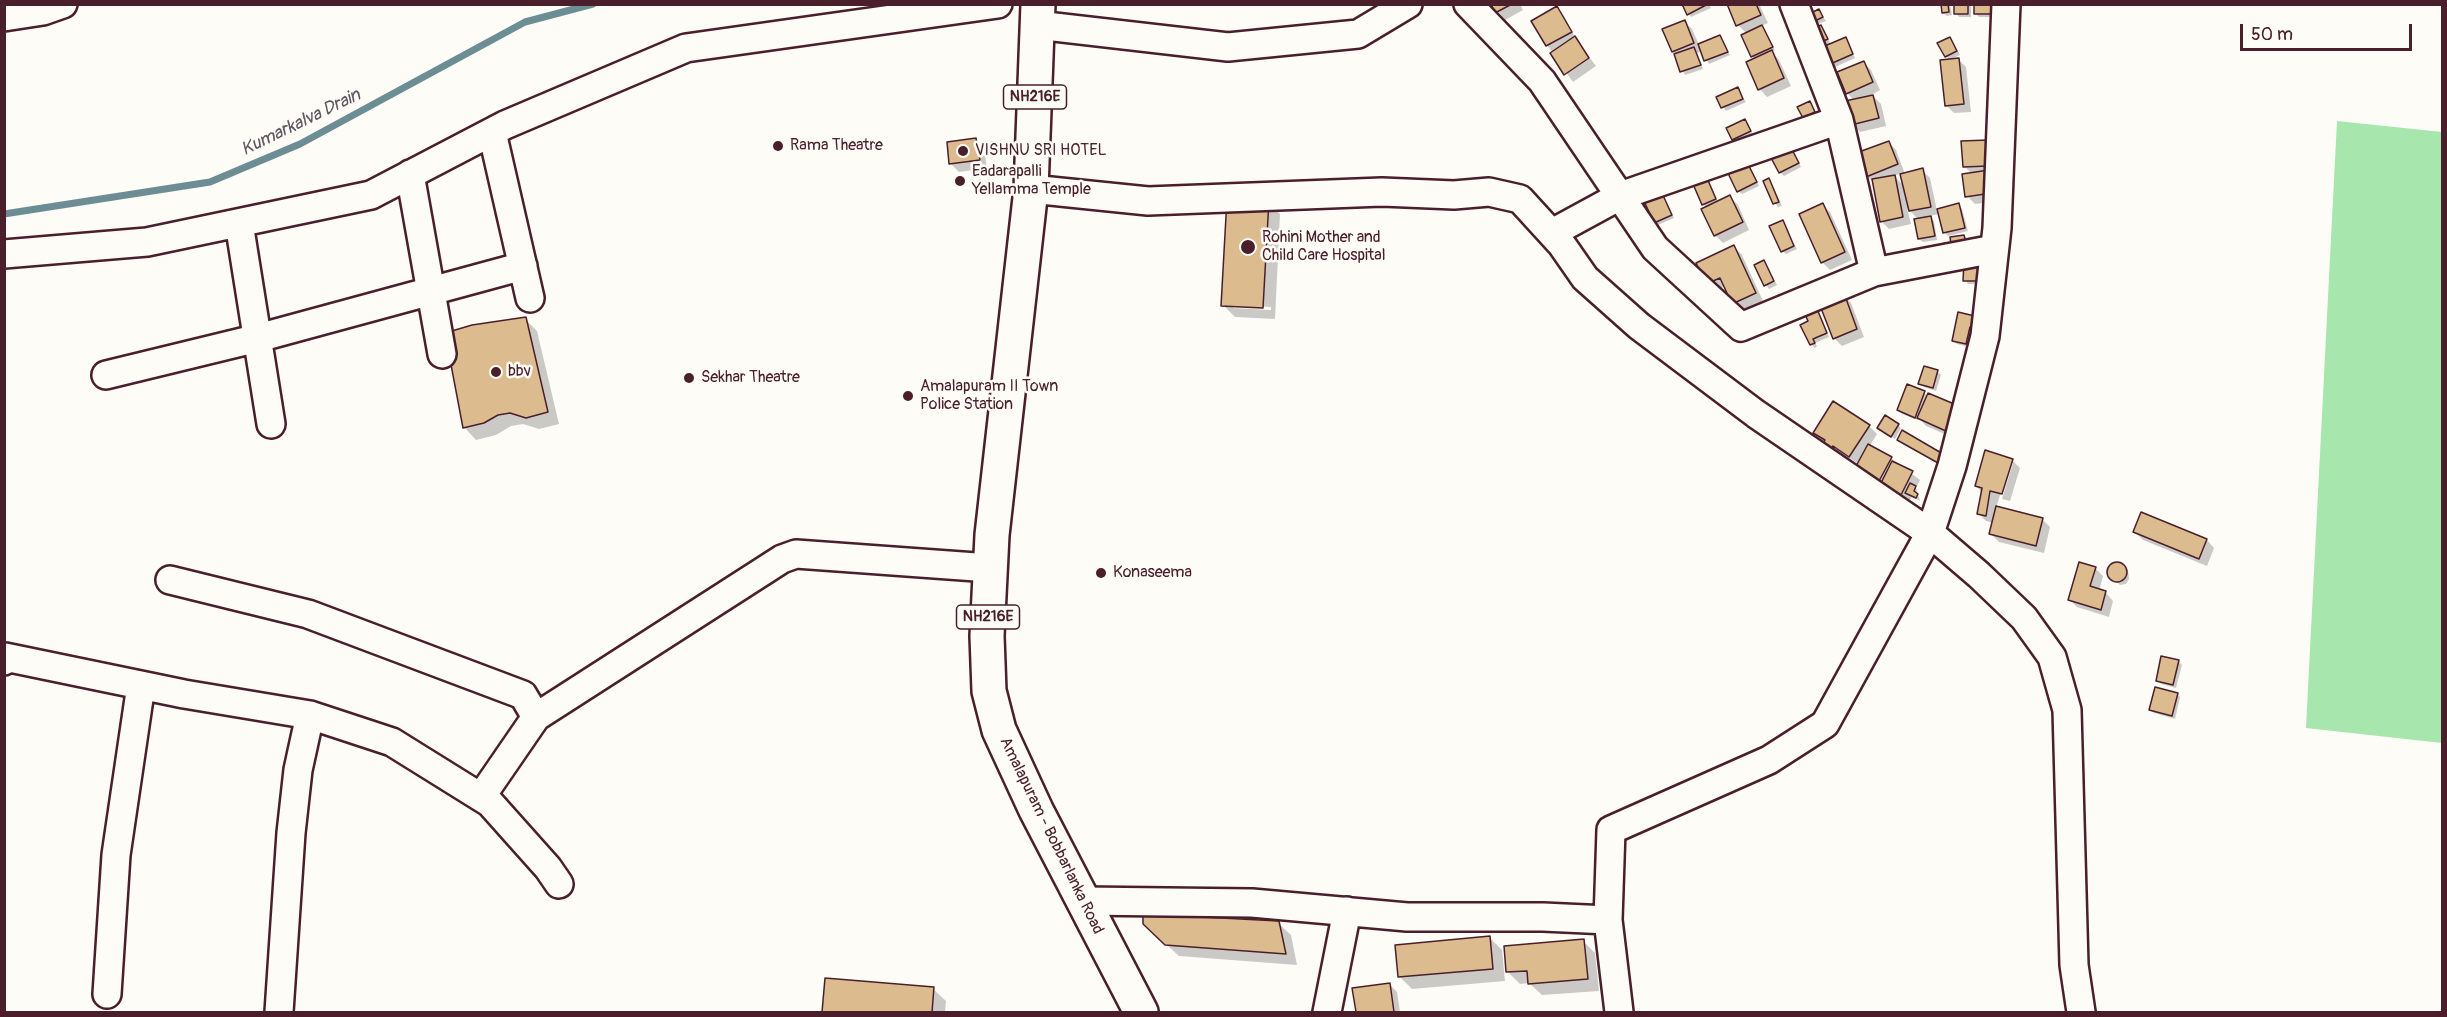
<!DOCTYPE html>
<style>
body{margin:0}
#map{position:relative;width:2447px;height:1017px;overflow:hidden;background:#fdfcf7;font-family:Pangolin,sans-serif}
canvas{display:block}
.frame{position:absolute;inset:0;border:6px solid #4a1f2b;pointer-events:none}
.scale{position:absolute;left:2240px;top:24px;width:172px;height:27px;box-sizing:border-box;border:3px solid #4a1f2b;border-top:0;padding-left:8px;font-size:18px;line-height:21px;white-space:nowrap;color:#4a1f2b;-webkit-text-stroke:4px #fdfcf7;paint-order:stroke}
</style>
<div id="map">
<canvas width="2447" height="1017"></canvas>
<div class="frame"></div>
<div class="scale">50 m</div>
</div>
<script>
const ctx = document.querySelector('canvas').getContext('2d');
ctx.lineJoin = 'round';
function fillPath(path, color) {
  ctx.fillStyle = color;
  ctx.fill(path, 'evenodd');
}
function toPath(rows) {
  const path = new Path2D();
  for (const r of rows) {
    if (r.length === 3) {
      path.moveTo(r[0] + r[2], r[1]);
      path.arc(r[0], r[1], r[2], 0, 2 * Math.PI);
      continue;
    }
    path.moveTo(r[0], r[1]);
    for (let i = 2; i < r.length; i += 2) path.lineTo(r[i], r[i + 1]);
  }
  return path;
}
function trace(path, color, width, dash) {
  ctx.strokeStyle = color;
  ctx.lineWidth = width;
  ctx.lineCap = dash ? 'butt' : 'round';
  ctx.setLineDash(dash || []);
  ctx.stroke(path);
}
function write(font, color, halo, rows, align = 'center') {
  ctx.font = font + ' Pangolin,sans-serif';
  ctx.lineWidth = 5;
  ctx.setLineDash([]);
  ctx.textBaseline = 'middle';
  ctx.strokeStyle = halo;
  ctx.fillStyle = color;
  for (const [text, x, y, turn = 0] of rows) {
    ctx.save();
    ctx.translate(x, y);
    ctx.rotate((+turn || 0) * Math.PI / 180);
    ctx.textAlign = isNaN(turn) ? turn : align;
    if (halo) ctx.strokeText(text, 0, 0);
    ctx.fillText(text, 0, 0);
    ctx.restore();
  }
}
fillPath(toPath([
 [2337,121,2442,132,2442,743,2306,728]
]), '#a7e6ad');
fillPath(toPath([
 [1493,4,1520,4,1523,10,1505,20],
 [1684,4,1709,4,1711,8,1691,17],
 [1729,4,1759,4,1768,23,1761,26,1775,50,1772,52,1779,60,1791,86,1767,97,1760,89,1755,59,1752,56,1747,34,1738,25],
 [1942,4,1950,4,1952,15,1947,16,1943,13],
 [1956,4,1971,4,1971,17,1959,17,1956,13],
 [1976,4,1999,17,1979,17,1975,13],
 [1557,8,1564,16,1577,41,1596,66,1573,82,1547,45],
 [1819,11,1826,21,1818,24,1824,30,1831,45,1845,39,1855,58,1833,68,1810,23],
 [1684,21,1692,29,1699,45,1720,37,1730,55,1709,64,1702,51,1697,53,1703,69,1685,75,1673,51],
 [1950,38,1960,55,1950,60,1946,56],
 [1958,59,1966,67,1971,112,1954,113,1946,105],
 [1863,62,1871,70,1880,90,1866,98,1873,96,1881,104,1886,126,1860,132,1852,124,1855,101,1847,93],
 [1737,89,1746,102,1726,111,1718,98],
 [1810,103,1818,116,1808,121,1804,117],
 [1745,121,1753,135,1736,143,1733,139],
 [976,140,984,148,987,168,959,172,951,164],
 [976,147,979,147,982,168,979,168],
 [1888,142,1896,150,1905,174,1922,170,1930,178,1937,211,1959,205,1962,209,1968,231,1948,236,1945,233,1940,214,1929,216,1934,221,1937,240,1923,242,1919,239,1919,220,1907,208,1911,224,1889,229,1881,221,1874,183,1867,176],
 [1901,173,1904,186,1894,176],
 [1987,142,1999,201,1975,204,1967,196,1972,174,1964,166],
 [1791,146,1801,167,1784,176,1780,172],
 [1748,163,1759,186,1742,194,1738,191],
 [1707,177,1718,202,1730,197,1738,205,1749,230,1723,243,1715,235,1707,208,1703,204],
 [1769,180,1772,184,1782,206,1778,207,1775,203],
 [1662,195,1674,218,1658,225,1655,222],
 [1268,202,1280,214,1275,319,1235,317,1223,305],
 [1233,305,1271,307,1271,310,1233,308],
 [1822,205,1830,212,1852,260,1830,270,1822,262,1801,215],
 [1782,222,1797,249,1786,254,1782,251],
 [1734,247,1742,255,1763,301,1741,311,1733,303,1726,286,1715,291,1698,264],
 [1764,262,1777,285,1769,289,1766,285],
 [1965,263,1984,284,1968,284,1965,280],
 [1843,295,1851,303,1864,337,1842,346,1834,338],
 [1805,310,1818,310,1829,337,1815,343,1817,346,1815,348,1811,344,1810,322],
 [1959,314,1983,319,1969,347,1957,344,1953,341],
 [525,319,537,331,559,424,539,429,523,424,511,426,496,435,476,440,464,427],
 [1937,371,1941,375,1936,391,1924,387,1920,384],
 [1924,393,1928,397,1956,439,1926,426,1919,418,1918,420,1902,414,1898,410],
 [1898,425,1901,428,1895,439,1879,428],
 [1869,426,1877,434,1869,447,1891,458,1920,480,1916,488,1920,501,1912,497,1909,502,1865,475,1859,464,1841,453,1838,458,1815,433],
 [2012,460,2020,468,2010,501,2002,499,2013,463,2010,463,1996,508,2042,519,2050,527,2044,553,1999,542,1991,534,1994,523,1986,521,1978,513,1982,492,1976,486],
 [2142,514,2207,540,2214,548,2207,566,2143,540,2135,532],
 [2119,563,2128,571,2129,579,2126,584,2120,585,2109,575,2109,570,2114,564],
 [2095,568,2103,576,2099,591,2106,593,2113,601,2109,617,2077,607,2070,600],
 [2178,661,2182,665,2176,688,2161,684,2157,680],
 [2177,694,2180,697,2175,719,2154,713,2150,710],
 [1278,923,1291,935,1297,965,1179,956,1157,936],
 [1490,938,1502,950,1505,981,1412,989,1400,977],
 [1583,941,1595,953,1599,991,1542,995,1529,983,1520,984,1508,972],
 [826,979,933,989,946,1001,945,1012,823,1012],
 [1389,984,1397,992,1400,1012,1357,1012,1354,990]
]), '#0003');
trace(toPath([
 [4,214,210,182,300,144,525,22,593,4]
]), '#6d8d94', 7);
const building = toPath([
 [1491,4,1512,4,1495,13,1491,4],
 [1682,4,1708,4,1687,15,1682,4],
 [1727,4,1756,4,1761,15,1736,26,1727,4],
 [1941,4,1948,4,1949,12,1942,13,1941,4],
 [1954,4,1968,4,1968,14,1954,14,1954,4],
 [1974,4,1996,4,1996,14,1974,14,1974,4],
 [1557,6,1572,32,1546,46,1531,21,1557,6],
 [1819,9,1823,17,1809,24,1805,16,1819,9],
 [1685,20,1694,43,1672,52,1662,29,1685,20],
 [1762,25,1773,47,1751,57,1741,35,1762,25],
 [1821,25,1828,39,1817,44,1810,30,1821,25],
 [1720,35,1728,52,1704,61,1698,44,1720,35],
 [1575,36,1589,58,1564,75,1550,53,1575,36],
 [1846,37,1853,54,1828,65,1820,48,1846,37],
 [1950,37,1957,51,1945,57,1937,43,1950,37],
 [1694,47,1701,65,1680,72,1674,54,1694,47],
 [1772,50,1784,78,1758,90,1746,62,1772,50],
 [1959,58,1964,104,1945,106,1940,60,1959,58],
 [1864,61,1873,82,1846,94,1837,72,1864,61],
 [1738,87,1743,99,1721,108,1716,97,1738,87],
 [1873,95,1879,118,1851,125,1845,101,1873,95],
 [1810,101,1815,112,1803,118,1797,107,1810,101],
 [1745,119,1751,131,1732,140,1726,128,1745,119],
 [976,138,980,160,949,164,947,142,976,138],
 [1787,140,1799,163,1779,173,1767,150,1787,140],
 [1988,140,1989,166,1963,167,1961,141,1988,140],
 [1889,141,1898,164,1866,177,1856,153,1889,141],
 [1745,158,1757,182,1737,192,1725,167,1745,158],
 [1923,168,1931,207,1909,211,1900,174,1923,168],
 [1989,170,1992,193,1965,197,1962,174,1989,170],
 [1704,171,1716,199,1702,205,1690,177,1704,171],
 [1895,175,1903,217,1880,222,1872,179,1895,175],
 [1769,178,1779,202,1773,204,1763,181,1769,178],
 [1662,193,1672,215,1654,223,1644,201,1662,193],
 [1730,195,1743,222,1714,236,1701,209,1730,195],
 [1227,198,1269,200,1263,308,1221,306,1227,198],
 [1823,203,1845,252,1821,263,1799,214,1823,203],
 [1959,203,1965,228,1943,233,1937,209,1959,203],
 [1931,216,1935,236,1918,239,1914,219,1931,216],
 [1783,220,1794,246,1781,252,1769,226,1783,220],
 [1964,235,1966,242,1951,245,1950,237,1964,235],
 [1734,245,1756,293,1732,304,1720,278,1706,284,1696,263,1734,245],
 [1764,260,1774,281,1764,286,1754,265,1764,260],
 [1964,261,1981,262,1981,281,1963,281,1964,261],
 [1844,293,1857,329,1833,339,1819,303,1844,293],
 [1815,304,1827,333,1813,339,1815,343,1810,345,1800,325,1808,321,1803,310,1815,304],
 [1958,312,1983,318,1980,329,1970,327,1966,344,1952,341,1958,312],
 [526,317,548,412,526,418,510,413,498,415,484,423,463,428,445,333,472,325,526,317],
 [1924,366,1938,370,1933,388,1918,384,1924,366],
 [1907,384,1925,391,1915,418,1897,410,1907,384],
 [1928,393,1959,406,1948,432,1917,418,1928,393],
 [1833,401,1870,425,1849,457,1833,446,1830,451,1821,446,1825,440,1813,433,1833,401],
 [1885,415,1899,424,1891,437,1877,428,1885,415],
 [1902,430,1943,454,1938,463,1897,440,1902,430],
 [1868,444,1892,457,1879,481,1855,468,1868,444],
 [1985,450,2013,459,2002,494,1990,491,1986,516,1977,514,1982,488,1975,486,1985,450],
 [1892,461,1913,471,1901,495,1880,485,1892,461],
 [1910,483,1916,486,1914,491,1918,494,1916,498,1905,493,1910,483],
 [1996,506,2043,518,2036,546,1989,534,1996,506],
 [2141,512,2207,539,2199,559,2133,532,2141,512],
 [2117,572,10],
 [2079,562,2096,567,2090,586,2106,591,2101,610,2068,600,2079,562],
 [2161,656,2179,660,2173,685,2156,681,2161,656],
 [2155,687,2178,693,2172,716,2149,710,2155,687],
 [1143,914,1279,921,1286,954,1165,945,1143,924,1143,914],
 [1490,936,1493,969,1398,977,1395,945,1490,936],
 [1584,939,1588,979,1528,984,1527,971,1506,972,1504,946,1584,939],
 [825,978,934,987,932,1012,822,1012,825,978],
 [1390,983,1394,1012,1356,1012,1352,988,1390,983]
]);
fillPath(building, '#dcbb8e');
trace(building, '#4a1f2b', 1.5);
const minor = toPath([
 [1468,4,1542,81,1655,248,1741,327,1874,272,1994,249],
 [1794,4,1839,120],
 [4,17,43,11,63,4],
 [1037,25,1228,47,1358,34,1408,4],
 [492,132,530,298],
 [410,174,442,354],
 [1031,189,1148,201,1382,192,1454,195,1489,192,1520,199,1562,245,1585,278,1639,326,1756,414,1930,533,1979,575,2024,618,2052,657,2067,710,2074,965,2081,1012],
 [239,223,271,424],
 [1552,233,1620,196,1839,120,1874,272],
 [4,254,147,242,371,195,505,125,686,48,998,4],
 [106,375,258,338,523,266],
 [170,580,308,614,523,695,536,717,481,797],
 [4,661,5,657,184,694,310,715,392,742,490,803,548,868,559,884],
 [536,717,782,559,796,554,990,568],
 [1082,901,1252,903,1407,917,1543,917,1608,920],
 [107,994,116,855,141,685],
 [279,1012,291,833,298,770,310,715],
 [1327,1012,1347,911],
 [1619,1012,1608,920,1611,830,1769,760,1825,724,1930,533,1952,466,1985,336,1997,228,2006,4]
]);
const trunk = toPath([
 [1038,4,1031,189,992,535,987,636,989,691,999,730,1036,810,1141,1012]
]);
trace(minor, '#4a1f2b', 32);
trace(trunk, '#4a1f2b', 38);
trace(minor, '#fdfcf7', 27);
trace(trunk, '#fdfcf7', 33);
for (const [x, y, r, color] of [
 [778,146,6,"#4a1f2b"],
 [963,151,6,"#4a1f2b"],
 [960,181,6,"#4a1f2b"],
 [1248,247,8,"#4a1f2b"],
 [496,372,6,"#4a1f2b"],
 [689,378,6,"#4a1f2b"],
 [908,396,6,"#4a1f2b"],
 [1101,573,6,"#4a1f2b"]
]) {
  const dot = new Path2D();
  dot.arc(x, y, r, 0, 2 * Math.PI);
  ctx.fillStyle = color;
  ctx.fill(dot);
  trace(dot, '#fdfcf7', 2);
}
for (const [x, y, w] of [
 [1035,97,63],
 [988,617,63]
]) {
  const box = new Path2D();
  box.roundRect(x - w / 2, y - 12, w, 24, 4.5);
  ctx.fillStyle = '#fdfcf7';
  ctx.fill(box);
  trace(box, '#4a1f2b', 1.5);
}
write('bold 15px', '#4a1f2b', null, [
 ["NH216E",1035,97],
 ["NH216E",988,617]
]);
write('16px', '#4a1f2b', '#fdfcf7', [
 ["Rama Theatre",790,146],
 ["VISHNU SRI HOTEL",975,151],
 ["Eadarapalli",972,172],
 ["Yellamma Temple",972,190],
 ["Rohini Mother and",1262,238],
 ["Child Care Hospital",1262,256],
 ["bbv",508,372],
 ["Sekhar Theatre",701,378],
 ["Amalapuram II Town",920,387],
 ["Police Station",920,405],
 ["Konaseema",1113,573]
], 'left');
write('16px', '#4a1f2b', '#fdfcf7', [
 ["Amalapuram - Bobbarlanka Road",1051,836,64]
]);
write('italic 18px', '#5b5660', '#fdfcf7', [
 ["Kumarkalva Drain",301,123,-26]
]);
</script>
